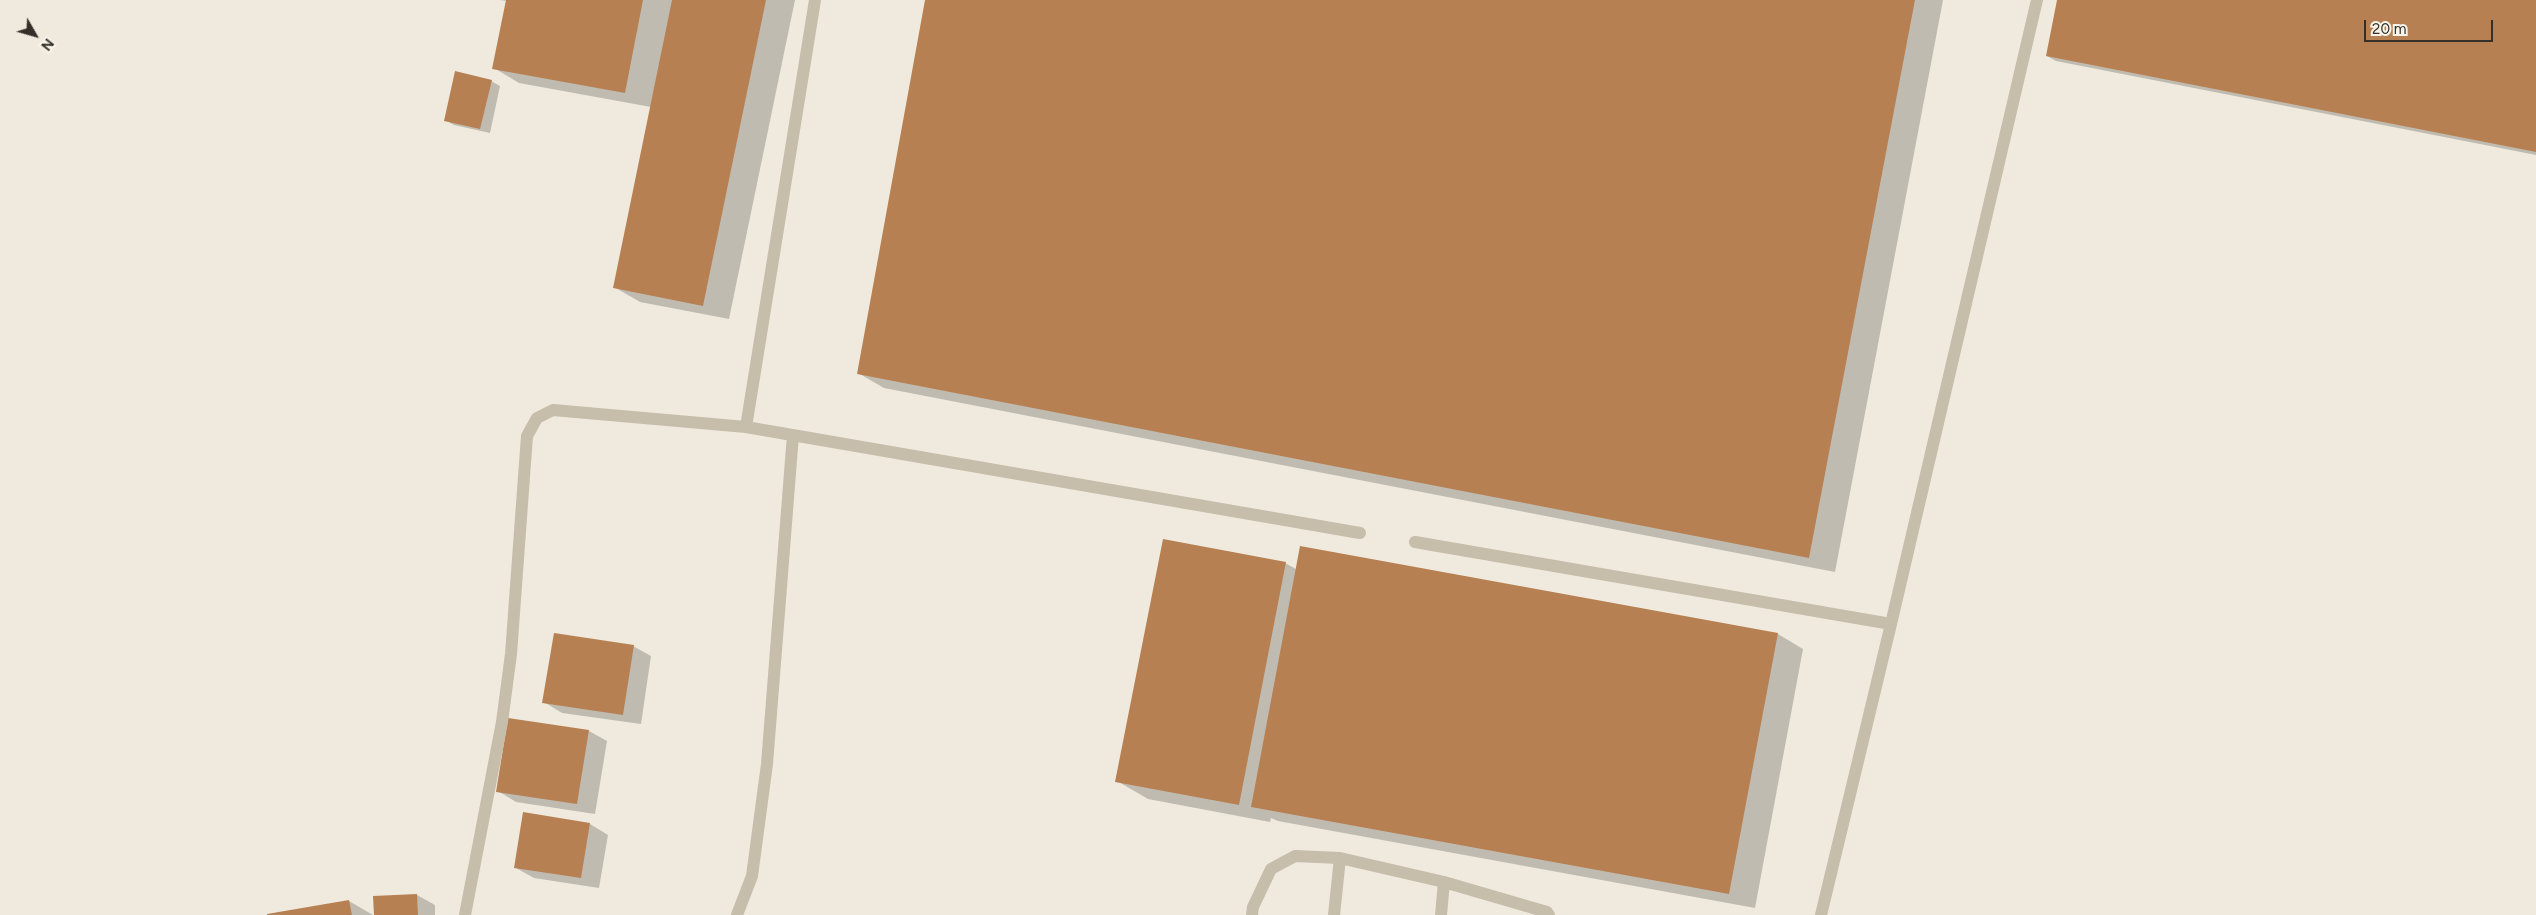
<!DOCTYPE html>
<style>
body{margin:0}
#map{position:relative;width:2536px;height:915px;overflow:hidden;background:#efeadd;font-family:Figtree,sans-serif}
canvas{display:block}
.north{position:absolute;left:10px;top:10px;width:50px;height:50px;-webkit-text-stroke:4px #f7f4e9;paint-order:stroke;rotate:128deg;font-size:14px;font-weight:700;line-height:20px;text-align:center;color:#342f29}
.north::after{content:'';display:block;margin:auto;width:18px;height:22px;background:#342f29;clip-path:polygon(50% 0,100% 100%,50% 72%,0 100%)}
.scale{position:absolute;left:2364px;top:20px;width:129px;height:22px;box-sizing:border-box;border:2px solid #342f29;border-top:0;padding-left:6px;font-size:15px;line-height:18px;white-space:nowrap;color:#342f29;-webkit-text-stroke:4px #f7f4e9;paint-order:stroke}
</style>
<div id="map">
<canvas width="2536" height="915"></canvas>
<div class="north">N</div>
<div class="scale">20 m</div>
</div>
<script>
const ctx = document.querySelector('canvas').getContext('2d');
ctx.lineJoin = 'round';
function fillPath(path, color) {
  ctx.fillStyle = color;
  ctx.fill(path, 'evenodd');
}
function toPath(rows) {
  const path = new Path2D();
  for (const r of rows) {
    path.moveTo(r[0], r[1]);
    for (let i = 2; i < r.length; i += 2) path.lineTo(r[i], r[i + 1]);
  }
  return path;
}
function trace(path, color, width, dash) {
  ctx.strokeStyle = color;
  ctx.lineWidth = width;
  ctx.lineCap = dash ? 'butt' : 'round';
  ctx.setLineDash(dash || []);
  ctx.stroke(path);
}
fillPath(toPath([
 [499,0,795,0,729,319,640,302,614,287,651,107,519,83,494,68,507,1],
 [927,0,1943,0,1835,572,884,388,858,373],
 [2058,0,2536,0,2536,155,2056,61,2047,56],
 [491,81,500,86,490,133,454,125,445,120],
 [1285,563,1296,569,1778,634,1803,649,1755,908,1278,821,1271,818,1270,822,1148,799,1117,781],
 [633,646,651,656,641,724,562,713,544,702],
 [589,731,607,741,595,814,516,802,498,791],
 [590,824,608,835,599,888,534,878,516,868],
 [417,895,435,905,435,915,376,915],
 [349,901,373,915,269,915]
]), '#0003');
fillPath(toPath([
 [506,0,643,0,625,93,492,69],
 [672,0,766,0,703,306,613,288],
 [925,0,1915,0,1809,558,857,374],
 [2057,0,2536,0,2536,152,2046,56],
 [455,71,492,80,480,129,444,121],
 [1163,539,1286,562,1239,805,1115,782],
 [1300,546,1778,633,1729,894,1251,807],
 [554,633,634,645,623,715,542,703],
 [508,718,589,730,577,804,496,792],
 [523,812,590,823,581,878,514,868],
 [417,894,418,915,374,915,373,896],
 [349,900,352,915,267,915,267,914]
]), '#b78053');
trace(toPath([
 [815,0,746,427,1360,533],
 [1415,542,1891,624],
 [465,915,502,722,511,654,527,436,537,418,553,410,746,427],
 [737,915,752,876,767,764,793,435],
 [1252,915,1253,907,1271,869,1295,856,1340,858,1444,882,1547,912,1549,915],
 [1334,915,1340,858],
 [1441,915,1444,882],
 [1821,915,1891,624,2037,0]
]), '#c6bdab', 12);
</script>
